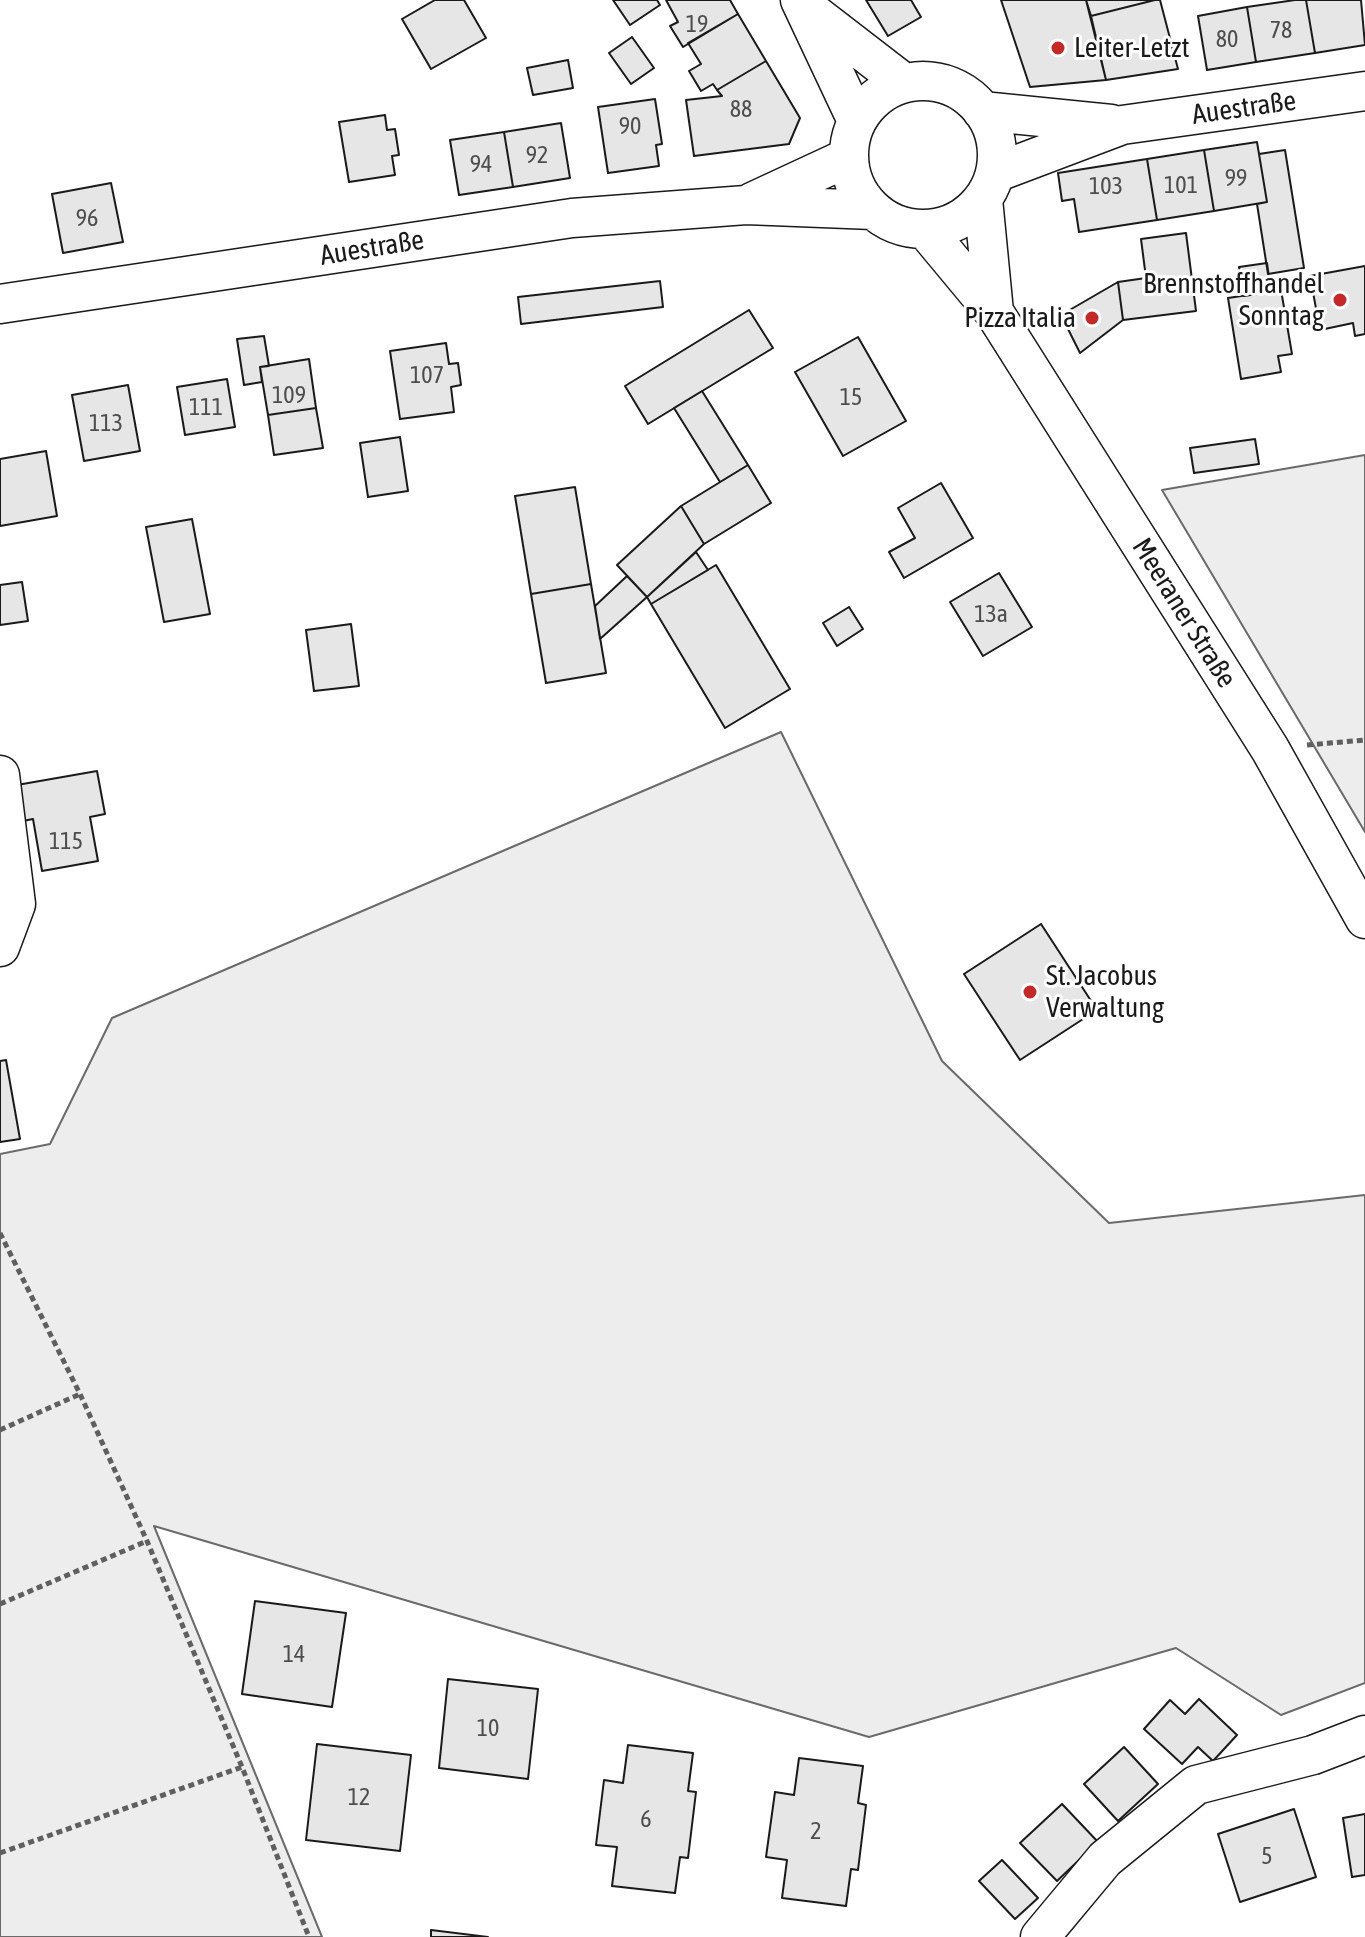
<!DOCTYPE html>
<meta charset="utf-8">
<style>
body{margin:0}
canvas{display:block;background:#fff}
</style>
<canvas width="1365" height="1937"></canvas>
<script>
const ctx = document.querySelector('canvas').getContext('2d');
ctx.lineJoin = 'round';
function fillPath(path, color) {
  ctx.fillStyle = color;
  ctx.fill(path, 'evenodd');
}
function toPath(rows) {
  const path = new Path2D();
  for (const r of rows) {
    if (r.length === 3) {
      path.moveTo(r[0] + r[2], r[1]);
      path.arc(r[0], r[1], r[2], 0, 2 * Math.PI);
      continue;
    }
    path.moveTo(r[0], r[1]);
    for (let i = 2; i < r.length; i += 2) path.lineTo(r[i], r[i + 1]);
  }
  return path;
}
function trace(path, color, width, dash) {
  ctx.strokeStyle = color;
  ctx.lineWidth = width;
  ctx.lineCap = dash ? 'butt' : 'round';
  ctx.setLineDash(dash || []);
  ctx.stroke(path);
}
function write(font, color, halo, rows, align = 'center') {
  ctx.font = font + ' "Asap Condensed",sans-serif';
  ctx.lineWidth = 6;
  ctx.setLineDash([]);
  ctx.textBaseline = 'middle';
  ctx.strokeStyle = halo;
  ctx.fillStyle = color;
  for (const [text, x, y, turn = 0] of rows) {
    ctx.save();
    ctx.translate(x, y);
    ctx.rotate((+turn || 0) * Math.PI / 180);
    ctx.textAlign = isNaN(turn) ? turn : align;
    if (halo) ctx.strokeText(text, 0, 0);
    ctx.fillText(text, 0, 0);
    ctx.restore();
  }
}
const green = toPath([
 [1365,455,1365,832,1162,490,1365,455],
 [781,732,942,1061,1109,1223,1365,1195,1365,1683,1281,1715,1176,1648,869,1737,154,1526,322,1937,0,1937,0,1154,50,1144,112,1018,781,732]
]);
fillPath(green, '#ededed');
trace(green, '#6a6a6a', 2);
const building = toPath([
 [435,0,464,0,486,38,431,69,402,19,435,0],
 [613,0,657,0,660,5,630,25,613,0],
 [666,0,730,0,738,14,683,47,670,26,678,22,666,0],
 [866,0,911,0,921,17,888,36,866,0],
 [1001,0,1086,0,1106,80,1030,87,1001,0],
 [1086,0,1155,0,1091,16,1086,0],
 [1155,0,1160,0,1178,69,1106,80,1091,16,1155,0],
 [1295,0,1306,0,1315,53,1256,62,1247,7,1295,0],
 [1306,0,1361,0,1365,45,1315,53,1306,0],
 [1247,7,1256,62,1207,70,1198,16,1247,7],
 [738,14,766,61,717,90,713,84,701,91,689,71,701,64,688,43,738,14],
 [632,37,654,68,631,84,609,53,632,37],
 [568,60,573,88,533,95,527,68,568,60],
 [766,61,800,118,789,144,694,156,686,100,722,96,717,90,766,61],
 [655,99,662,144,656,145,659,166,608,173,598,107,655,99],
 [385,115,387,130,395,129,399,155,392,156,395,175,349,182,339,122,385,115],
 [561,123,570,178,513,187,504,132,561,123],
 [504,132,513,187,459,195,450,140,504,132],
 [1257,142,1267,202,1214,211,1204,150,1257,142],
 [1204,150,1214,211,1157,220,1147,159,1204,150],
 [1285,150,1304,268,1268,274,1257,204,1267,202,1259,154,1285,150],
 [1147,159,1157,220,1079,232,1074,199,1062,201,1058,173,1147,159],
 [111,183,123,242,63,253,52,194,111,183],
 [1186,233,1196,311,1123,320,1118,282,1146,278,1141,239,1186,233],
 [1267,263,1271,292,1244,296,1239,267,1267,263],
 [1365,266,1365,334,1355,336,1353,323,1320,330,1310,276,1365,266],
 [660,281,663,307,521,324,518,297,660,281],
 [1118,282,1123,320,1080,353,1061,315,1118,282],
 [1281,290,1292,354,1278,356,1281,372,1241,379,1228,298,1281,290],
 [749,310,773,348,648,424,625,386,749,310],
 [264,336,269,366,260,367,262,382,244,385,237,339,264,336],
 [858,337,906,421,843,456,795,372,858,337],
 [446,343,449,364,458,363,461,385,451,387,454,412,400,419,390,351,446,343],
 [309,359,316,408,268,415,260,367,309,359],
 [227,379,235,427,185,435,177,387,227,379],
 [128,385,140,451,84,461,72,395,128,385],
 [702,391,748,465,720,482,674,408,702,391],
 [316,408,323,448,274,455,268,415,316,408],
 [400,437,408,491,368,497,360,443,400,437],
 [1255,439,1259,464,1194,473,1190,448,1255,439],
 [46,451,57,516,0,526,0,459,46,451],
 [748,465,771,503,704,544,681,506,748,465],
 [941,483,973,538,904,578,889,552,915,538,898,508,941,483],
 [575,487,591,584,531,594,515,496,575,487],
 [681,506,704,544,647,597,617,565,681,506],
 [192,519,210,614,164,622,146,527,192,519],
 [696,552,708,570,651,604,647,597,696,552],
 [716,565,790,689,725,728,651,604,716,565],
 [999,573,1032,627,983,656,950,602,999,573],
 [627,576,647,597,600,639,595,606,627,576],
 [22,582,28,621,0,625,0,585,22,582],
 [591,584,606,673,546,683,531,594,591,584],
 [849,607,863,629,837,646,823,623,849,607],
 [351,624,359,686,314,691,306,630,351,624],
 [97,771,105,814,90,817,98,861,42,871,33,819,23,821,17,785,97,771],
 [1041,924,1097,1010,1020,1060,964,974,1041,924],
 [6,1060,20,1139,0,1142,0,1061,6,1060],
 [255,1601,346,1613,332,1707,242,1694,255,1601],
 [448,1679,538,1689,528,1779,439,1768,448,1679],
 [1199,1699,1237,1735,1213,1761,1198,1747,1182,1764,1144,1729,1170,1700,1185,1714,1199,1699],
 [317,1744,411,1755,400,1851,306,1840,317,1744],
 [628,1745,693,1753,688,1791,696,1792,688,1858,680,1857,675,1893,612,1886,617,1847,596,1845,604,1780,623,1783,628,1745],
 [1124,1747,1158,1784,1118,1821,1084,1784,1124,1747],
 [799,1758,863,1766,858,1803,866,1805,858,1870,851,1869,846,1906,782,1898,787,1860,766,1857,775,1792,794,1795,799,1758],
 [1062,1804,1098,1842,1057,1881,1020,1843,1062,1804],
 [1294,1809,1316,1877,1240,1902,1218,1834,1294,1809],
 [1365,1814,1365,1875,1352,1877,1343,1818,1365,1814],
 [1002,1860,1038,1898,1015,1919,979,1881,1002,1860],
 [431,1930,488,1937,431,1937,431,1930]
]);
fillPath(building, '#e6e6e6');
trace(building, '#1a1a1a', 2);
const minor = toPath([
 [800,0,857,121],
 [808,9,904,83],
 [923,155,74],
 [982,111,1111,124],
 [995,173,1122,125,1365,91],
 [983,199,994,312],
 [752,202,849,157],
 [925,229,994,312,1270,749,1365,919],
 [0,304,572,218,746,205,873,210],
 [0,775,16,904,0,947],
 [1040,1937,1105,1859,1196,1785,1313,1755,1365,1735]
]);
trace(minor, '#1a1a1a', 41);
trace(toPath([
 [1307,745,1365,740],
 [0,1233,80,1394,147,1541,242,1767,309,1937],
 [0,1430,80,1394],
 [0,1604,147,1541],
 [0,1853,242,1767]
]), '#5f5f5f', 5, [6, 4]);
trace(minor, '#fff', 38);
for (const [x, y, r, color] of [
 [1058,48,8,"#c62828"],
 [1340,300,8,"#c62828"],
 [1092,318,8,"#c62828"],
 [1030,992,8,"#c62828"]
]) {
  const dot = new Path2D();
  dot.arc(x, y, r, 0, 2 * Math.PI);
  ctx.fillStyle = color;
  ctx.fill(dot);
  trace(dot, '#fff', 3);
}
write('24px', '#4d4d4d', null, [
 ["19",697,24],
 ["78",1281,30],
 ["80",1227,39],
 ["88",741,109],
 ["90",630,126],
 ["92",537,155],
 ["94",481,164],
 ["99",1236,178],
 ["101",1181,185],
 ["103",1106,186],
 ["96",87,218],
 ["107",427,375],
 ["109",289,395],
 ["15",851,397],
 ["111",206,407],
 ["113",106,423],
 ["13a",991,614],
 ["115",66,841],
 ["14",294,1654],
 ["10",488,1728],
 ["12",359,1797],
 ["6",646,1819],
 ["2",816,1831],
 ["5",1267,1856]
]);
write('28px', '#1a1a1a', '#fff', [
 ["Leiter-Letzt",1074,48],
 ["Brennstoffhandel",1324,284,"right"],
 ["Sonntag",1324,316,"right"],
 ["Pizza Italia",1076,318,"right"],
 ["St. Jacobus",1046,976],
 ["Verwaltung",1046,1008]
], 'left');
write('28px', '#1a1a1a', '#fff', [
 ["Auestraße",1244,108,-8],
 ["Auestraße",372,248,-9],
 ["Meeraner Straße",1184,613,58]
]);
</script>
